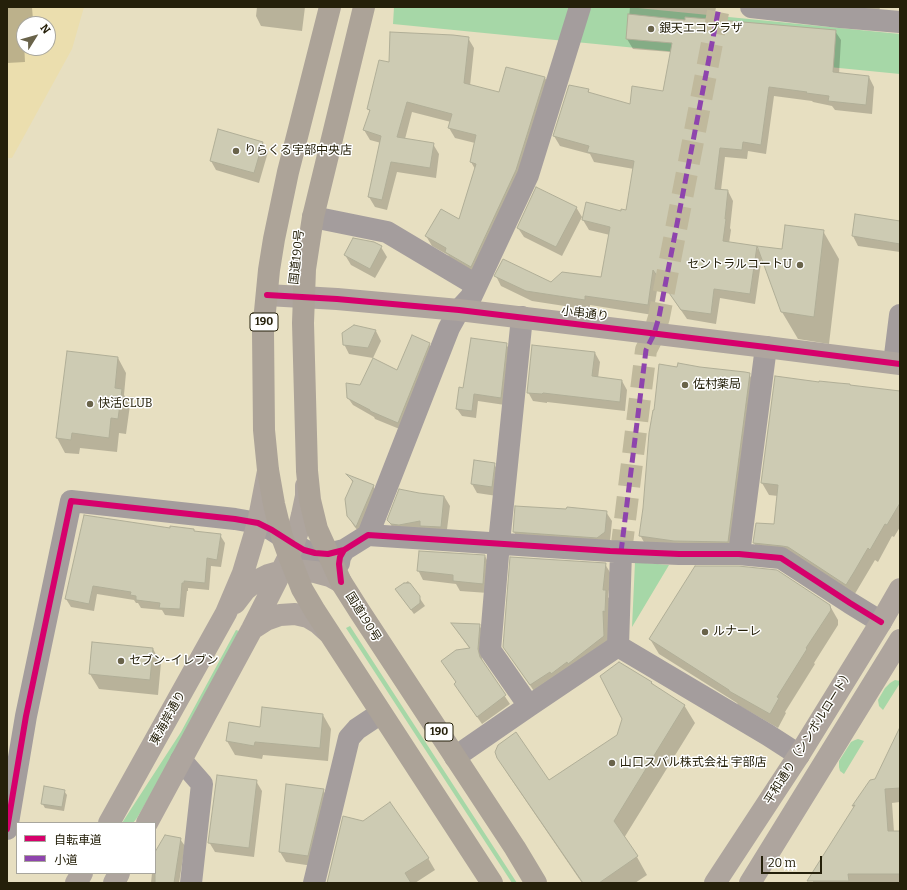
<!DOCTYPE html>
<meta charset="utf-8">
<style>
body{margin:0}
#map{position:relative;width:907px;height:890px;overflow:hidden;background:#e7dfc1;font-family:Bitter,"Noto Sans JP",serif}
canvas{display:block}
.frame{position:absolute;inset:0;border:8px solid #25200a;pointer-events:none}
.legend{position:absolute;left:16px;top:822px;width:140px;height:52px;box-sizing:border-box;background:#fff;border:1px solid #a8a69d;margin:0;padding:5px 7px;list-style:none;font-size:12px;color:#25200a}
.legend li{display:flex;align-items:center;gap:8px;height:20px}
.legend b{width:20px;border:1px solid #a8a69d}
.north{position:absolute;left:16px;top:16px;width:40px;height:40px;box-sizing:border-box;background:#fff;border:1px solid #a8a69d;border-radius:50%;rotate:53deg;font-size:11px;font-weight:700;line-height:16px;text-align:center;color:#25200a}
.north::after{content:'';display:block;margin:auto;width:14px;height:18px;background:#69634a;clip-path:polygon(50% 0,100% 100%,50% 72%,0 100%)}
.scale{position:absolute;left:761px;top:856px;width:61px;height:18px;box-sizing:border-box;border:2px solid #25200a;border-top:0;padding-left:5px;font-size:12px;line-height:14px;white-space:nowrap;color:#25200a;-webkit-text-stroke:3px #fff;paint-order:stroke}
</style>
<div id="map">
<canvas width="907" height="890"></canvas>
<div class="frame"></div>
<ul class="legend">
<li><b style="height:5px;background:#d6006c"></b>自転車道</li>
<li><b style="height:5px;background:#8e44ad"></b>小道</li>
</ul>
<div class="north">N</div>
<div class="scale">20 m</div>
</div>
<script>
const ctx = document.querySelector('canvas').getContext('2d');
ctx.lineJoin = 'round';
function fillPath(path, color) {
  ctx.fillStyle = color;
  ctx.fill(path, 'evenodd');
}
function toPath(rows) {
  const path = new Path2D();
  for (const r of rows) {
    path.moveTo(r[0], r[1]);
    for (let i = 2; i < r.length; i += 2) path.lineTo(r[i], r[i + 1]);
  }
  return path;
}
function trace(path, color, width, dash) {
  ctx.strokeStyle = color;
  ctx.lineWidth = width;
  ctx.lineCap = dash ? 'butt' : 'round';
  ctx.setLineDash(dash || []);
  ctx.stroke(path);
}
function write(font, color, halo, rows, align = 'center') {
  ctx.font = font + ' Bitter,"Noto Sans JP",serif';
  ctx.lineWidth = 3;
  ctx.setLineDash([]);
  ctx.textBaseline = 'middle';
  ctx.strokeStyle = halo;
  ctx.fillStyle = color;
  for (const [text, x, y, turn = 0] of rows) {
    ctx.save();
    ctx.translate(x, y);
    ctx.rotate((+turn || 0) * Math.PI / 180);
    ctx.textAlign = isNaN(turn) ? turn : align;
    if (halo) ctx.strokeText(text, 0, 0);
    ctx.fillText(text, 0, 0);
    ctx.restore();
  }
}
fillPath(toPath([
 [7,7,84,7,72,49,12,158,7,158],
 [24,24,48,24,48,48,24,48]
]), '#ebdeae');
fillPath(toPath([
 [394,7,628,7,900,34,900,74,393,24],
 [635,562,669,565,632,627],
 [350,626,517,883,512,883,346,628],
 [236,630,239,631,177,749,137,818,133,823,122,823,181,732],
 [895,680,900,681,900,683,883,710,879,706,878,700,885,688,890,683],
 [858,739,864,741,844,774,840,771,839,767,839,761,851,742,855,740]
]), '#a6d7a7');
fillPath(toPath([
 [7,7,32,7,33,20,23,21,25,62,7,63],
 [257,7,305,7,302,31,261,26,256,16],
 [630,7,716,7,714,20,835,31,841,40,839,74,869,77,874,87,872,114,835,110,832,106,813,102,812,101,774,96,766,154,748,151,747,159,725,157,721,190,728,191,733,201,730,228,731,230,729,243,756,247,759,251,783,250,823,231,839,259,829,344,798,339,782,312,762,256,755,304,720,298,716,324,687,319,659,278,653,315,590,305,590,309,584,309,532,301,501,286,496,276,551,283,601,278,610,235,589,230,583,220,627,211,634,169,594,162,590,154,560,146,554,136,570,86,588,90,590,94,630,106,664,92,671,52,633,49,627,39],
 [848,7,880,7,879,13],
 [468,38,474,48,470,86,500,93,545,78,551,88,477,277,452,262,448,255,432,246,426,236,459,220,475,169,471,162,475,143,455,138,449,128,451,122,412,112,405,139,433,144,439,154,436,178,397,172,387,210,375,207,369,197,381,143,370,140,364,130,370,112,368,109,390,64],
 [262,142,268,152,259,183,216,170,211,161],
 [576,207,582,217,562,256,524,237,518,228],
 [856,215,900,222,900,252,858,246,853,236],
 [381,247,387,257,375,278,351,265,345,255],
 [354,326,376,331,381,341,373,358,349,354,344,344],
 [429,344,433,351,402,430,375,419,374,417,353,405,348,398,361,386,397,371],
 [506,344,511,352,505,405,478,401,476,418,462,416,457,409,464,389],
 [533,346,595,353,600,362,598,378,622,381,627,390,625,411,547,402,547,403,533,401,528,392],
 [118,358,126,373,124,395,130,405,126,434,119,433,117,452,80,448,79,454,65,453,57,438],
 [749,374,754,383,733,550,645,544,640,535,644,508],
 [900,393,900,527,894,537,892,536,878,562,875,560,853,597,761,555,754,543,775,525,778,496,769,495,762,483],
 [494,464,500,474,497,496,477,493,472,484],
 [349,476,373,486,379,496,362,536,354,526,348,516,353,483],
 [419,494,444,496,450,506,446,537,394,530,388,520],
 [606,512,612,521,610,541,519,541,514,532],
 [194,532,220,535,225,543,221,567,211,566,209,590,188,588,188,591,187,591,184,617,165,615,162,610,141,608,138,603,136,603,134,600,97,594,94,611,71,607,66,599],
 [485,556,490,566,488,593,460,591,456,584,423,580,418,570],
 [605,564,611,574,608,597,611,601,608,646,536,694,510,656],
 [408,581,425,606,414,614,396,590],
 [830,606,838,620,838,625,814,663,815,664,785,712,786,713,778,728,738,705,737,703,659,654,650,639],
 [479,625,484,633,482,658,483,664,510,704,482,724,460,692,457,683,447,669,442,661,470,649,457,631],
 [153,649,161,663,158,695,99,689,90,674],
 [620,664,652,683,654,686,684,705,695,723,624,838,637,857,647,875,635,883,582,883,509,776,498,758,549,781,618,736,623,719],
 [323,715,331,729,328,761,263,755,262,759,235,755,227,741,261,728],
 [900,736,900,802,892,803,894,832,900,832,900,883,813,883,813,874,854,808,853,806,870,781,875,780],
 [256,781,262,791,254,857,215,852,209,842],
 [323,790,329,800,313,866,286,862,280,852],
 [64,791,67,795,64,811,45,808,42,803],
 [180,839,185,846,179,883,151,883,152,873,155,873,155,854],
 [428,858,435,870,415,883,329,883]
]), '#0003');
const building = toPath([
 [628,14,685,20,685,17,836,30,833,72,869,76,866,105,828,101,829,96,806,93,807,92,769,87,761,145,743,142,742,150,720,148,715,189,728,190,725,219,726,219,723,241,757,246,750,294,714,289,711,314,681,310,653,270,648,305,585,296,585,300,578,299,526,291,494,276,503,259,551,282,562,272,601,277,610,227,582,220,586,202,621,211,621,209,626,210,634,161,587,152,589,146,553,136,569,85,589,89,588,92,630,104,632,86,663,91,672,43,626,39,628,14],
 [390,32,453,35,469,37,464,83,499,92,506,67,545,77,516,170,471,267,445,252,446,248,425,236,441,209,459,219,476,164,470,162,476,135,448,128,452,114,407,102,397,137,434,143,430,168,391,162,382,200,368,197,381,136,363,130,370,110,367,109,379,60,389,62,390,32],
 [218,129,263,142,254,173,210,161,218,129],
 [536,187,577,207,556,247,517,228,536,187],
 [855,214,900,221,900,244,852,236,855,214],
 [785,225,824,230,814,317,781,312,757,246,782,249,785,225],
 [353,238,374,242,382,246,370,269,344,255,353,238],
 [354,325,376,330,368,348,343,345,342,333,354,325],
 [412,335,430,343,398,423,370,411,370,410,347,398,346,383,360,385,373,358,397,370,412,335],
 [471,338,507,343,501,398,474,394,472,411,456,409,459,387,463,388,471,338],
 [532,345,595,352,592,376,622,380,620,402,543,393,542,394,527,393,532,345],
 [67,351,118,357,115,388,122,389,118,419,111,418,109,438,72,433,71,440,56,438,67,351],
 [678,363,700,367,745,372,750,373,728,542,674,541,639,536,643,508,649,433,653,410,654,410,659,364,677,367,678,363],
 [775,376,819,382,819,381,838,383,850,384,850,385,900,391,900,503,887,525,885,524,870,550,868,548,854,572,846,585,788,547,782,546,753,543,756,523,774,524,778,485,761,483,775,376],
 [474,460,495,463,492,487,471,484,474,460],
 [346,474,374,485,356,527,347,516,345,499,353,481,346,474],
 [399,489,419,493,444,496,441,527,420,526,420,521,399,525,391,524,387,520,399,489],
 [515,506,566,509,567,507,607,511,605,532,597,538,513,532,515,506],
 [84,515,170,528,170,526,194,529,194,531,221,534,217,560,207,558,205,583,184,581,184,583,182,583,180,609,159,608,160,603,136,600,136,596,130,595,131,592,93,586,89,604,65,599,84,515],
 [419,551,485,555,483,584,453,581,453,575,417,571,419,551],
 [510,557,606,563,603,590,606,590,605,612,603,611,604,636,568,664,567,662,551,674,550,672,530,685,503,647,510,557],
 [695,566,738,566,777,570,830,605,831,610,806,648,807,649,777,697,779,698,770,714,729,691,729,690,649,639,695,566],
 [404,583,410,583,420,596,420,603,411,610,395,589,404,583],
 [451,623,480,624,478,649,480,657,506,695,477,717,454,684,456,682,441,661,456,650,470,648,451,623],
 [92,642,153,648,150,680,89,674,92,642],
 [619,662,652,682,651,683,685,705,614,821,638,856,599,883,583,883,497,758,495,752,498,745,516,732,549,780,617,735,622,719,600,676,619,662],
 [262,707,323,714,320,748,255,742,254,746,226,741,229,722,260,727,262,707],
 [900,727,900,788,885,789,888,831,900,831,900,874,848,874,849,881,807,881,855,805,852,806,870,780,875,779,900,727],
 [217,775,257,780,249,848,208,843,217,775],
 [286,784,324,789,308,856,279,852,286,784],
 [44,786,65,790,62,807,41,804,44,786],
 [390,802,429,858,405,873,411,883,327,883,343,816,363,821,390,802],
 [165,835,181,838,174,883,155,883,155,852,165,835]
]);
fillPath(building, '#cdcbb3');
trace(building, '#b0ae97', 1);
trace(toPath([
 [621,552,646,350,654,334,659,317,719,7]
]), '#c0b99c', 22, [22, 11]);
trace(toPath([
 [751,7,840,17,900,22],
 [313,217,387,232,476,285],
 [522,317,499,543,490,650,529,706],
 [894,363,900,315],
 [368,535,449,328,459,310,471,297,528,175,580,7],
 [739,554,766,347],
 [339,563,340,557,344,550,368,535,610,551,679,554,739,554,781,558,850,603,881,622],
 [618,646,768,735,799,755],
 [618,646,621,552],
 [455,757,529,706,618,646],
 [181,760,202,784,191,883],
 [7,829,26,716,71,501,235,519,258,523,272,530,294,544,304,550,315,553,328,554,344,550],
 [314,883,349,738,357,729,381,713]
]), '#a49d9d', 22);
trace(toPath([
 [267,295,337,299,459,310,766,347,900,364],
 [235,603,245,590,256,581,268,575,282,571,295,570,315,572,330,576,341,582],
 [252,629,266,620,280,615,295,614,308,617,318,623,328,632],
 [109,823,226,613,243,573,258,523,268,471],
 [147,823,252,629,289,556,298,531,302,515,306,496,306,486],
 [76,883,82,873],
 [114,883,119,873],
 [715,883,799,755,881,622,900,589],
 [750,883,900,640]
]), '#aea59e', 22);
trace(toPath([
 [330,7,288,172,274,239,269,270,263,332,264,430,268,470,274,504,282,537,289,556,302,589,315,611,492,883],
 [364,7,313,217,305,269,303,323,307,471,310,500,317,529,341,582,360,612,515,848,536,883]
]), '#aca398', 22);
trace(toPath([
 [621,552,646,350,654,334,659,317,719,7]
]), '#8e44ad', 5, [10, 5]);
trace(toPath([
 [267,295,337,299,459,310,766,347,900,364],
 [341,582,339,564,340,557,344,550,368,535,610,551,679,554,739,554,781,558,850,603,881,622],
 [7,829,26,716,71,501,235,519,258,523,272,530,294,544,304,550,315,553,328,554,344,550]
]), '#d6006c', 6);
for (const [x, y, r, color] of [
 [651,29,4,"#69634a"],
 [236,151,4,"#69634a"],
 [800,265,4,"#69634a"],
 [685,385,4,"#69634a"],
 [90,404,4,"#69634a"],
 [705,632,4,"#69634a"],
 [121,661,4,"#69634a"],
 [612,763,4,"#69634a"]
]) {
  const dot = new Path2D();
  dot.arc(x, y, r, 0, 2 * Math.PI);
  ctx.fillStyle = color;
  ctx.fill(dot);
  trace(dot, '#fff', 1.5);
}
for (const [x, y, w] of [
 [264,322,28],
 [439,732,28]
]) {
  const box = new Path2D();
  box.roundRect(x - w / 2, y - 9, w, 18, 3);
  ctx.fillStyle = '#fff';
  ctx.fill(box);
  trace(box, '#25200a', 1);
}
write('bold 11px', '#25200a', null, [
 ["190",264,322],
 ["190",439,732]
]);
write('12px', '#25200a', '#fff', [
 ["銀天エコプラザ",659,29],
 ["りらくる宇部中央店",244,151],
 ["セントラルコートU",792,265,"right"],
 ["佐村薬局",693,385],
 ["快活CLUB",98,404],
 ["ルナーレ",713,632],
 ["セブン-イレブン",129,661],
 ["山口スバル株式会社 宇部店",620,763]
], 'left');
write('12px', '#25200a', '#fff', [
 ["国道190号",297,257,-84],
 ["小串通り",585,314,7],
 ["国道190号",363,617,58],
 ["東海岸通り",168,718,-61],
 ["平和通り（シンボルロード）",809,737,-58]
]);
</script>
